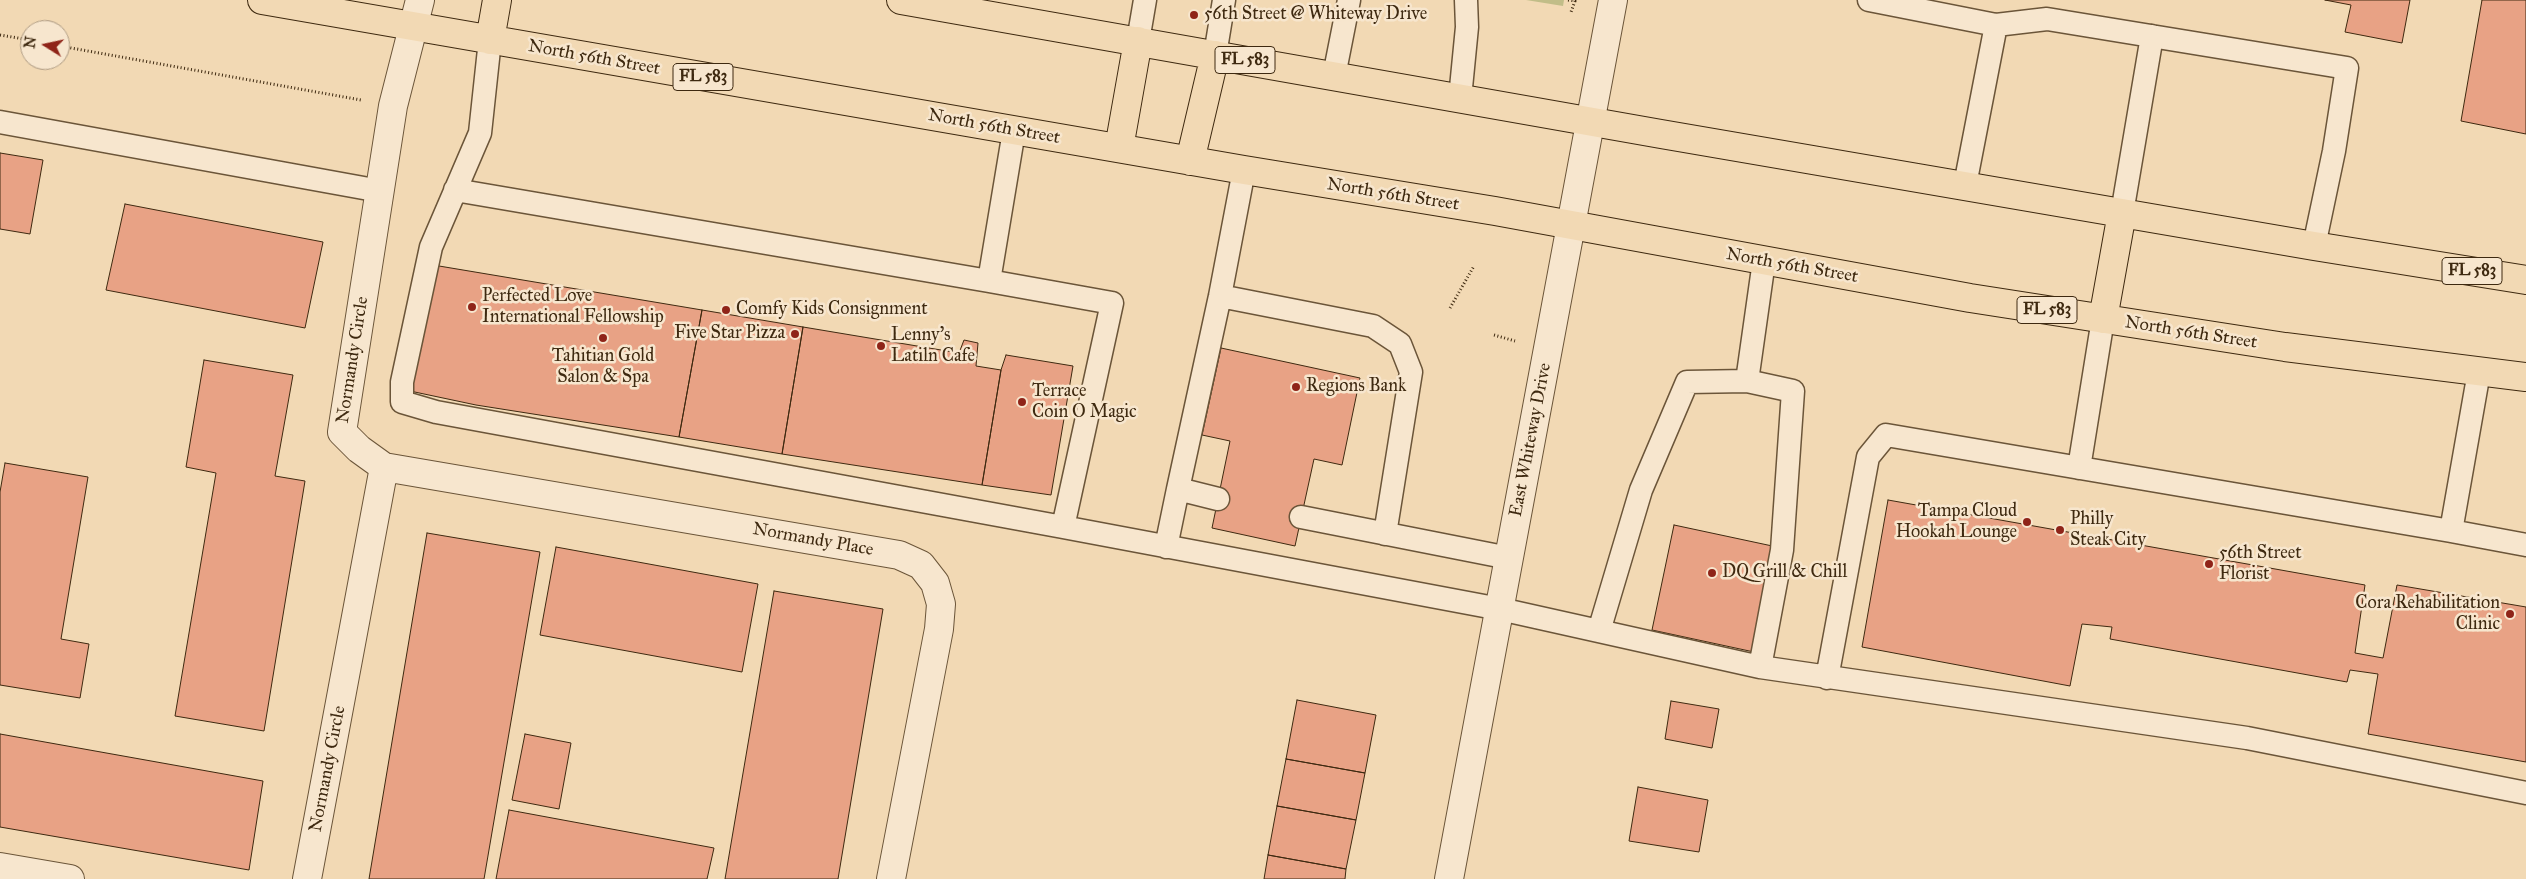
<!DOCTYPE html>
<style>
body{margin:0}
#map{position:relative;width:2526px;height:879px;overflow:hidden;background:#f2d9b4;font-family:"IM FELL Great Primer",serif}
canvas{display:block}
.north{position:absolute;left:20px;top:20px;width:50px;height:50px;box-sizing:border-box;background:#f7e6ce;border:1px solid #ad9a82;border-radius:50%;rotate:280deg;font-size:14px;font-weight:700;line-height:20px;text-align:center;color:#3e2910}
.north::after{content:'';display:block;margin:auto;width:18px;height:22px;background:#8f2418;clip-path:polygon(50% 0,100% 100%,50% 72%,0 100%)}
</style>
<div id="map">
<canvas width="2526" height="879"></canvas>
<div class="north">N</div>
</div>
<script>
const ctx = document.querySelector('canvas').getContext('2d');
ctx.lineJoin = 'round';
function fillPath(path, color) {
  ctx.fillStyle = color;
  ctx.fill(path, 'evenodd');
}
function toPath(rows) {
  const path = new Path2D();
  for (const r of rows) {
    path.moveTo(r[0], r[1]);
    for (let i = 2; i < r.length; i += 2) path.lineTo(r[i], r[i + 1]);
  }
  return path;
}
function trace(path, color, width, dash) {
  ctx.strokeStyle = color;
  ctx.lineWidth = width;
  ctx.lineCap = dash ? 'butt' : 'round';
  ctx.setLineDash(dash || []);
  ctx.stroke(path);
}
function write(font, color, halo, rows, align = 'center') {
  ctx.font = font + ' "IM FELL Great Primer",serif';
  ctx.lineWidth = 5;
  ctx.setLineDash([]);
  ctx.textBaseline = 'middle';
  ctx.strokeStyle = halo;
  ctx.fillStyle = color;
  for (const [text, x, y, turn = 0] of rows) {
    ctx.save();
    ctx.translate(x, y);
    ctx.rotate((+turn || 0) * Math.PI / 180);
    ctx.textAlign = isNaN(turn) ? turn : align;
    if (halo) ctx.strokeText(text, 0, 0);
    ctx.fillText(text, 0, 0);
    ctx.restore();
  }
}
fillPath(toPath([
 [1526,0,1564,0,1563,6]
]), '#c1bd88');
const building = toPath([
 [2325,0,2410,0,2402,43,2345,32,2351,5,2325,0],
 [2482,0,2526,0,2526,134,2461,121,2482,0],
 [0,153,43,160,30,234,0,229,0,153],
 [125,204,323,242,305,328,106,290,125,204],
 [433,265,702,310,679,437,476,405,410,391,433,265],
 [702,310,803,327,782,454,679,437,702,310],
 [803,327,959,353,964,340,978,343,976,366,1001,370,982,485,782,454,803,327],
 [1221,348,1360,378,1342,465,1314,459,1295,546,1212,528,1230,441,1202,435,1221,348],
 [1006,355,1073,366,1051,495,982,485,1001,370,1006,355],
 [204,360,293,375,275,476,305,481,264,731,175,716,216,473,186,467,204,360],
 [5,463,88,477,61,639,89,644,80,698,0,685,0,492,5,463],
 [1888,500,2365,585,2355,653,2383,658,2397,585,2526,607,2526,762,2368,734,2378,674,2350,670,2347,682,2110,639,2112,627,2082,624,2070,686,1862,647,1888,500],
 [1674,525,1777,547,1754,652,1652,630,1674,525],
 [427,533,540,552,484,879,369,879,427,533],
 [556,547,758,584,742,672,540,635,556,547],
 [774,591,883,609,838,879,725,879,774,591],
 [1297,700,1376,715,1365,773,1286,759,1297,700],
 [1671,701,1719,709,1712,748,1665,739,1671,701],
 [0,734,263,781,249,870,0,827,0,734],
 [525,734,571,743,559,809,512,800,525,734],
 [1286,759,1365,773,1356,820,1277,806,1286,759],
 [1638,787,1708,800,1699,852,1629,841,1638,787],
 [1277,806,1356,820,1346,869,1268,855,1277,806],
 [509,810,714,848,707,879,496,879,509,810],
 [1268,855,1346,869,1345,879,1264,879,1268,855]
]);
fillPath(building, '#e8a285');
trace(building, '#3e2910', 1);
const lane = toPath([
 [1869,0,1996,25],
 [490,40,480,133,431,247,402,382,402,402,436,412,1063,527,1112,303,989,281,1014,131],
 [1138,41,1145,0],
 [1215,55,1224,0],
 [1334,76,1349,0],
 [1460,98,1467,27,1466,0],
 [0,122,380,191],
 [1965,185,1996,25,2047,19,2347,68,2334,151,2314,246],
 [455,190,989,281],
 [2122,213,2152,36],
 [1220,296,1373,326,1400,344,1411,372,1385,534],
 [2479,372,2451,531,2526,545],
 [1747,381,1764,261],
 [2079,468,2103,319],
 [1218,499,1178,489,1220,296,1244,170],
 [1301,517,1509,558],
 [1063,527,1500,609,1760,667,2247,738,2526,793],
 [1166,547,1178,489],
 [1599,631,1641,490,1687,382,1747,381,1793,391,1782,550,1760,667],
 [1827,678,1868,457,1886,435,2451,531]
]);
const street = toPath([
 [384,467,899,555,921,565,935,583,941,604,939,629,891,879],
 [0,867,70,879],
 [307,879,384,467,359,449,342,432,393,106,420,0],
 [1449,879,1613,0]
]);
const primary = toPath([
 [262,0,1244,170,1495,211,1970,298,2285,347,2526,377],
 [901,0,1661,134,2314,246,2526,280],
 [490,40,497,0],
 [1119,148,1138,41],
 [1190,161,1215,55],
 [2103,319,2122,213]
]);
trace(lane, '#6b5539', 25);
trace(street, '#6b5539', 30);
trace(primary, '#3e2910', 30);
trace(toPath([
 [1568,0,1575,1,1571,12],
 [0,35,30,40],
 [60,46,361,100],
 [1450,308,1474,266],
 [1494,335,1515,341]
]), '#3e2910', 3, [1, 2.5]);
trace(lane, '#f7e6ce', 22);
trace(street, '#f7e6ce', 28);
trace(primary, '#f2d9b4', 28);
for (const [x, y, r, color] of [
 [1194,15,5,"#8f2418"],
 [472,307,5,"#8f2418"],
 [726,310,5,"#8f2418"],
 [795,334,5,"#8f2418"],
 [603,338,5,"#8f2418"],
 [881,346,5,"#8f2418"],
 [1296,387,5,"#8f2418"],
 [1022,402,5,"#8f2418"],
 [2027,522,5,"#8f2418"],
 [2060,530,5,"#8f2418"],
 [2209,564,5,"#8f2418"],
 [1712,573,5,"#8f2418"],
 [2510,614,5,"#8f2418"]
]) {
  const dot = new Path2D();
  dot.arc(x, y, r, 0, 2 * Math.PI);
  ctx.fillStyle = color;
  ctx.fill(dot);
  trace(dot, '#f7e6ce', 2);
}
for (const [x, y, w] of [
 [1245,60,60],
 [703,77,60],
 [2472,271,60],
 [2047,310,60]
]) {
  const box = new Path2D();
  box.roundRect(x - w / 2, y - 13.5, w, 27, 4);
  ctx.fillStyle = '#f7e6ce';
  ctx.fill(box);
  trace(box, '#3e2910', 1);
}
write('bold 16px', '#3e2910', null, [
 ["FL 583",1245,60],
 ["FL 583",703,77],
 ["FL 583",2472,271],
 ["FL 583",2047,310]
]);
write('18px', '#3e2910', '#f7e6ce', [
 ["56th Street @ Whiteway Drive",1204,15],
 ["Perfected Love",482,297],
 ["International Fellowship",482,318],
 ["Comfy Kids Consignment",736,310],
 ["Five Star Pizza",785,334,"right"],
 ["Lenny's",891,336],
 ["Latiln Cafe",891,357],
 ["Tahitian Gold",603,357,"center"],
 ["Salon & Spa",603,378,"center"],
 ["Regions Bank",1306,387],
 ["Terrace",1032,392],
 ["Coin O Magic",1032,413],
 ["Tampa Cloud",2017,512,"right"],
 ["Hookah Lounge",2017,533,"right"],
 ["Philly",2070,520],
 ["Steak City",2070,541],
 ["56th Street",2219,554],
 ["Florist",2219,575],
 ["DQ Grill & Chill",1722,573],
 ["Cora Rehabilitation",2500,604,"right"],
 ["Clinic",2500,625,"right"]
], 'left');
write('18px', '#3e2910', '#f7e6ce', [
 ["North 56th Street",594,58,10],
 ["North 56th Street",994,127,10],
 ["North 56th Street",1393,195,9],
 ["North 56th Street",1792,266,10],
 ["North 56th Street",2191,333,9],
 ["Normandy Circle",353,360,-81],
 ["East Whiteway Drive",1531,440,-79],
 ["Normandy Place",813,540,10],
 ["Normandy Circle",328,769,-79]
]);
</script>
